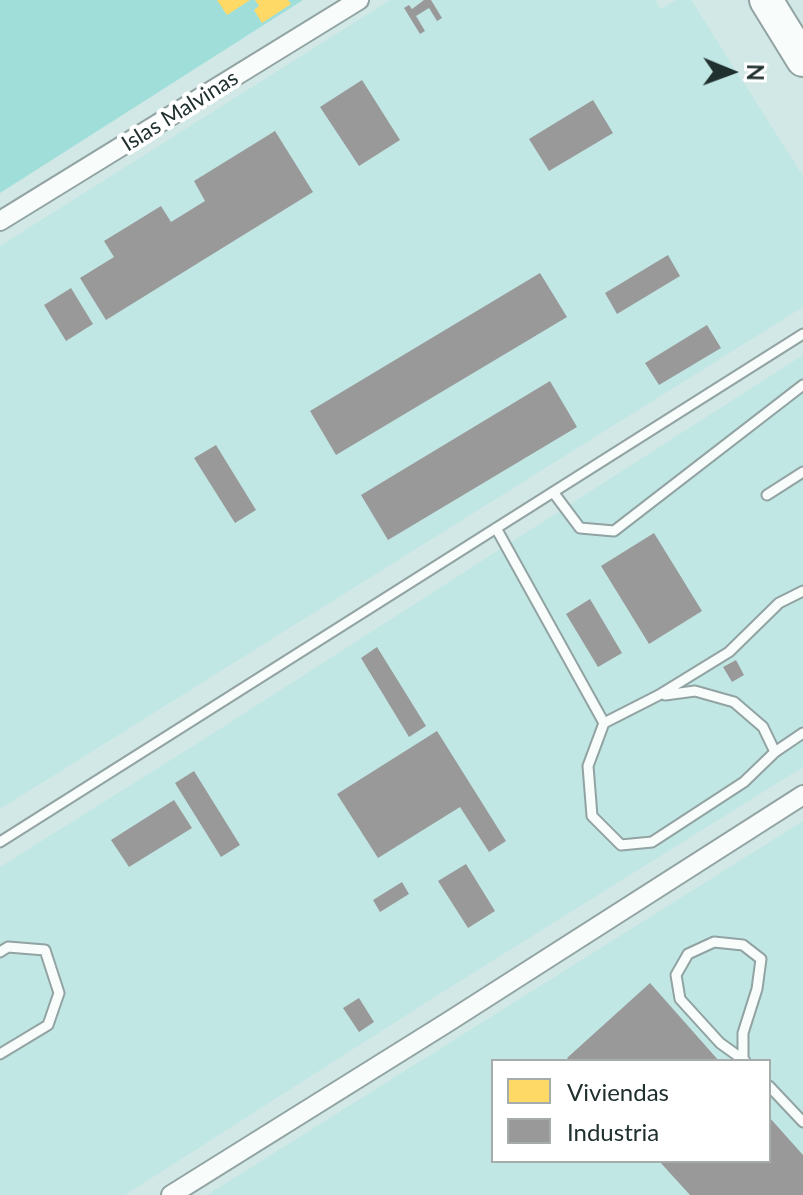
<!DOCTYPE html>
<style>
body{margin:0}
#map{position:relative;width:803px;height:1195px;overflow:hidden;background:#d1e8e6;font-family:Lato,sans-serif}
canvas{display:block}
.legend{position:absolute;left:491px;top:1059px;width:280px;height:104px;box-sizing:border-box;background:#fff;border:2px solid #a6acac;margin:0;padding:10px 14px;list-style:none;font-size:24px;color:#20302f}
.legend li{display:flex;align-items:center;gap:16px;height:40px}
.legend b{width:40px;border:2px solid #a6acac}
.north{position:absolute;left:691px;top:32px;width:80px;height:80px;-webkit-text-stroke:6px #fff;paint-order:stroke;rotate:91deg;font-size:22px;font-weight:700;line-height:32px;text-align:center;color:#20302f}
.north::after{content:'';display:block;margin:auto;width:28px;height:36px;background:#20302f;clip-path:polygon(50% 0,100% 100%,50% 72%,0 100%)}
</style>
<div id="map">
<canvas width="803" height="1195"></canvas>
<ul class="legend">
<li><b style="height:22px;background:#ffd966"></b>Viviendas</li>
<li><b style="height:22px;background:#999"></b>Industria</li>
</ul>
<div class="north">N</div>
</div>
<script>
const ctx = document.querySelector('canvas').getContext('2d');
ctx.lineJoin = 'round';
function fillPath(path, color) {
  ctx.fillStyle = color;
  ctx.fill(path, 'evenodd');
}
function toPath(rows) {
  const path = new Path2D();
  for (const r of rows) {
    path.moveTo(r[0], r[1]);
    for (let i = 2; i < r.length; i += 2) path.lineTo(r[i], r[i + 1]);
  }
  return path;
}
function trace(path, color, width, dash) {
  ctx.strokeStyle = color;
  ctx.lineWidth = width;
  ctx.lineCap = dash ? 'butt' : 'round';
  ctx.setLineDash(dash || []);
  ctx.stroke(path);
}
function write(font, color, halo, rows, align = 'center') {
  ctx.font = font + ' Lato,sans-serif';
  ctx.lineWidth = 8;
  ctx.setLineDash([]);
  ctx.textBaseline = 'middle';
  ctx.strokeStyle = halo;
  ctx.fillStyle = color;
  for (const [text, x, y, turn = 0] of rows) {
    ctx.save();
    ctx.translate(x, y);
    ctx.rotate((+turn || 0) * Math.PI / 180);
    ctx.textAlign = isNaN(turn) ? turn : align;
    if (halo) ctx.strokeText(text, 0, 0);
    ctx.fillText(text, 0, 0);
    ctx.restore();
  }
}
fillPath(toPath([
 [390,0,655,0,661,9,676,0,691,0,803,176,803,307,0,809,0,246],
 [803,355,803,767,433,998,125,1195,0,1195,0,867,201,741],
 [803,821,803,1195,207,1195],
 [493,1061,769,1061,769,1161,493,1161]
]), '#c1e7e5');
fillPath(toPath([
 [0,0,303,0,0,193]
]), '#a0deda');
fillPath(toPath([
 [217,0,250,0,227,15],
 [255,0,288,0,291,4,262,23,254,10,259,6]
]), '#ffd966');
fillPath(toPath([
 [424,0,431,0,442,18,437,21,429,8,416,16,425,31,420,34,404,8,409,5,412,9],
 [362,80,400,140,359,166,320,107],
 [593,100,613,133,549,171,529,139],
 [275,131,313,192,106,320,80,278,114,257,104,241,161,206,171,222,205,201,194,181],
 [668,255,680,276,617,314,605,293],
 [540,273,567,317,336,455,310,411],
 [71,288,93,324,66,341,44,305],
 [707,325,721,348,659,385,645,363],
 [550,381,577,427,388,540,361,495],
 [216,445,256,510,235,523,194,458],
 [654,533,702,611,649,644,601,566],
 [590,599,622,653,598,667,566,614],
 [377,647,426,726,409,737,361,658],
 [736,660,744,675,732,682,723,667],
 [437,731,506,841,489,852,460,807,378,858,337,794],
 [194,771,240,845,221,857,175,783],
 [174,800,192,828,129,867,111,840],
 [466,864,495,911,468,928,438,881],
 [402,882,409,894,380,912,373,900],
 [650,983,719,1061,570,1061,567,1058],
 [359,998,374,1022,359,1032,343,1008],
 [769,1117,803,1155,803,1195,690,1195,659,1161,769,1161]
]), '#999');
const lane = toPath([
 [553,492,580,528,614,531,803,385],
 [767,495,803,472],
 [496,528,604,723],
 [803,591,779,603,729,652,659,695,604,723,588,766,592,816,621,845,652,842,744,782,775,752,803,733],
 [665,695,695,691,734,702,763,727,775,752],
 [0,842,803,334],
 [0,952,8,947,45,950,59,993,48,1025,0,1054],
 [743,1059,743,1033,757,989,761,959,743,945,714,942,688,954,676,975,680,999,720,1043,745,1061],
 [769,1086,803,1122]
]);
const street = toPath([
 [0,221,359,0],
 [171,1195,448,1022,803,795]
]);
const highway = toPath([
 [766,0,803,60]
]);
trace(lane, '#91a3a2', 13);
trace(street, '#91a3a2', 22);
trace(highway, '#91a3a2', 36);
trace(lane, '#f8fcfb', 9);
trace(street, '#f8fcfb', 18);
trace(highway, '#f8fcfb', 32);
write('22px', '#20302f', '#fff', [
 ["Islas Malvinas",180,111,-32]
]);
</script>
